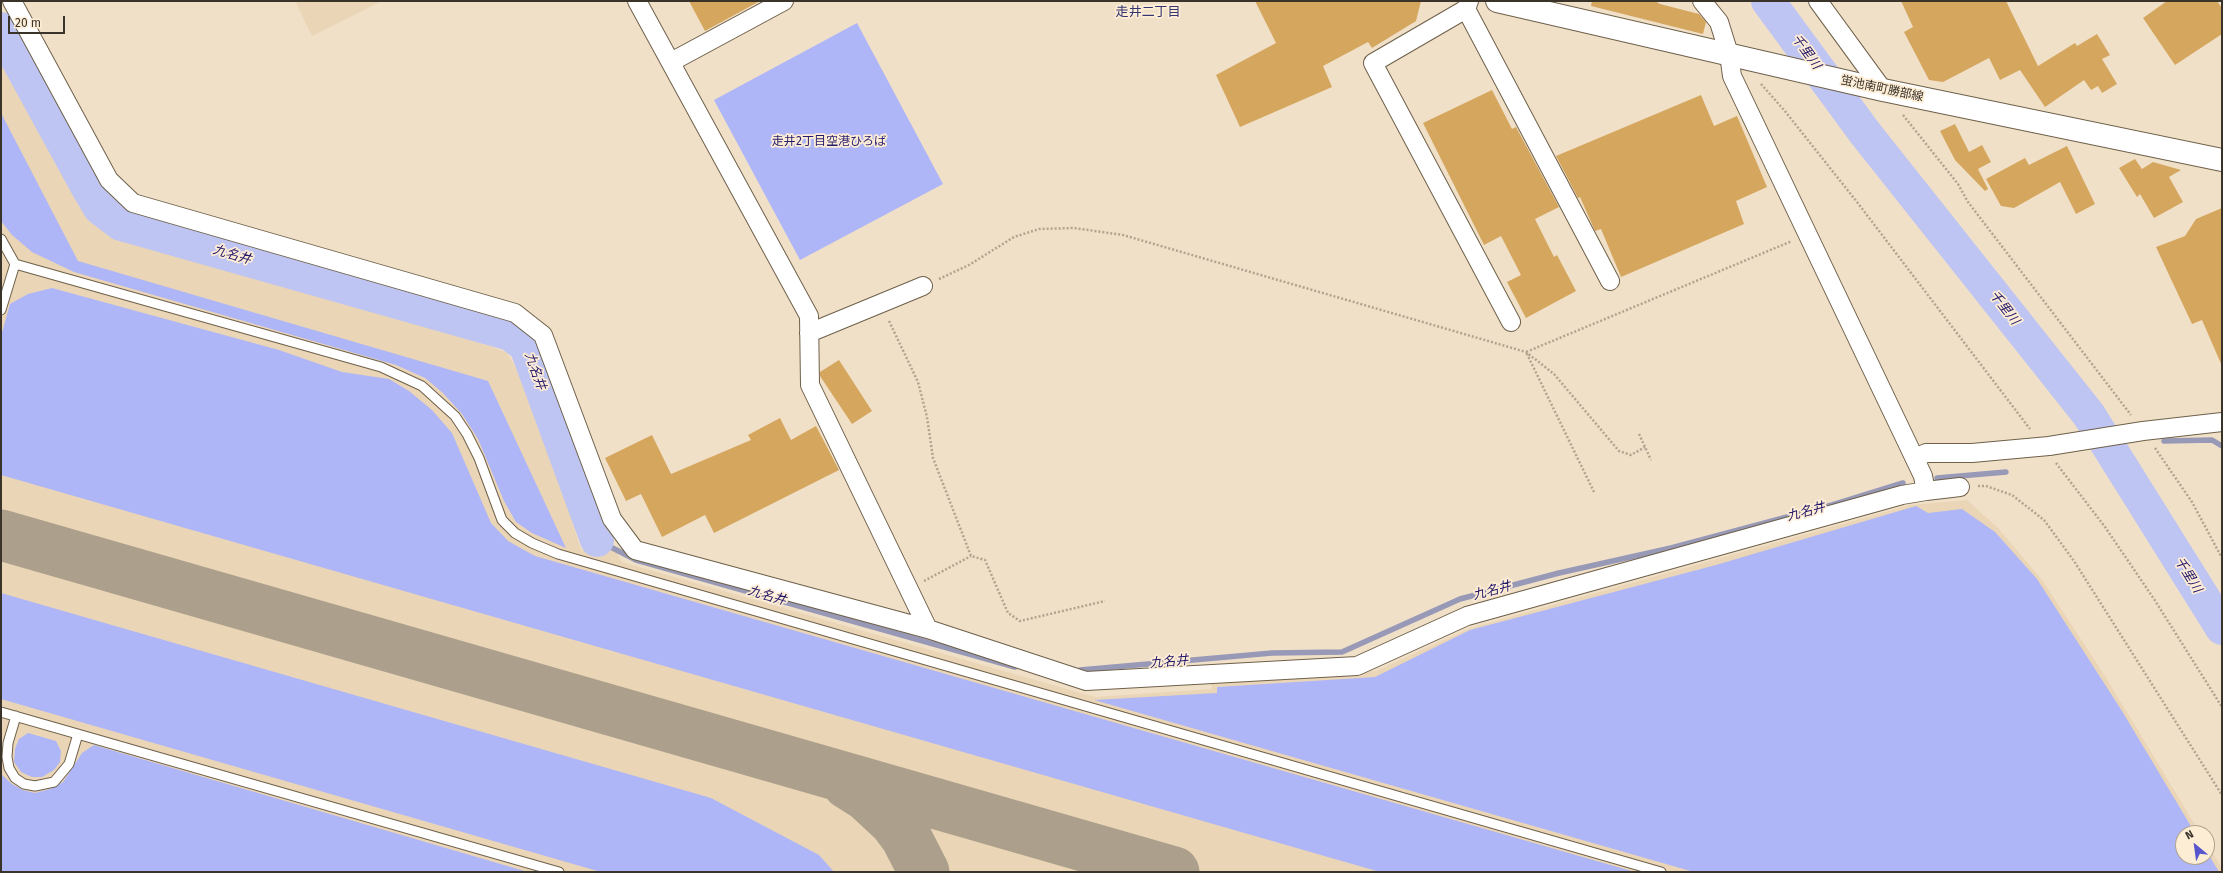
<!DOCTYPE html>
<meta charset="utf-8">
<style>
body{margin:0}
#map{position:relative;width:2223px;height:873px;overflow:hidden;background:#f1e0c8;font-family:"Fira Sans",sans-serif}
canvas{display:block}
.frame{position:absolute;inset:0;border:2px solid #393329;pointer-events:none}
.north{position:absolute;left:2175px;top:825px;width:40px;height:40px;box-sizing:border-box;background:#feedd5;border:1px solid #afa390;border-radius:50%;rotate:331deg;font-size:11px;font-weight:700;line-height:16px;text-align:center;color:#393329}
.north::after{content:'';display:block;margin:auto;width:14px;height:18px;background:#5755cd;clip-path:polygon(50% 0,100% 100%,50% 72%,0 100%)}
.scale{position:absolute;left:8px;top:16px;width:57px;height:18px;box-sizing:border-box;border:2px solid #393329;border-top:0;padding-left:5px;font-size:12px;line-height:14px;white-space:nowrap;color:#393329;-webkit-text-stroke:3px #feedd5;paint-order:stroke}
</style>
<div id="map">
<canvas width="2223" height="873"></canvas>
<div class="frame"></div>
<div class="north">N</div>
<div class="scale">20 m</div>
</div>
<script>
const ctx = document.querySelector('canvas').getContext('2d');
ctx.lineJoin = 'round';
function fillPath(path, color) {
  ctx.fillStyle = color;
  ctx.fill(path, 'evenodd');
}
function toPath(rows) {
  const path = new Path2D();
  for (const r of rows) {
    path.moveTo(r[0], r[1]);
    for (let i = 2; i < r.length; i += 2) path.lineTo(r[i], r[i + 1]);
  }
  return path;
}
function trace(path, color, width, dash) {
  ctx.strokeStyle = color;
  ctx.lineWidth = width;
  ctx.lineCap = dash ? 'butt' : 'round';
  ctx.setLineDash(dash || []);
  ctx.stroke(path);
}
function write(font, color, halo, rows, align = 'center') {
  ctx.font = font + ' "Fira Sans","Noto Sans JP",sans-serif';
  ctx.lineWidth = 3.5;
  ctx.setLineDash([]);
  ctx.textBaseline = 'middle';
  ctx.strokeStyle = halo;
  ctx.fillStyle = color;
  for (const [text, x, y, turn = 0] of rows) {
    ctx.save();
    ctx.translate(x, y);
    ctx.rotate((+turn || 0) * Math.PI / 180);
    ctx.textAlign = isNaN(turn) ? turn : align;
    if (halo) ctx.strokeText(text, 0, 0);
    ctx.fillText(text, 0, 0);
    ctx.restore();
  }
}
fillPath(toPath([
 [295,1,382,1,312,36],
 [1,54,95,216,118,233,490,346,507,353,517,369,569,511,581,550,591,551,608,540,622,562,1095,697,1212,689,1211,684,1376,671,1470,628,1910,505,1967,500,1998,528,2042,580,2105,676,2200,833,2183,833,2183,857,2207,857,2207,844,2222,868,2222,872,1,872]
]), '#ead5b6');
fillPath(toPath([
 [857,23,943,184,800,260,714,100],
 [1,113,78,261,488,381,566,548,532,533,516,522,504,501,478,439,462,414,443,393,425,378,396,365,74,272,32,252,12,235,1,221],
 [52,288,279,350,342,372,389,379,409,391,432,410,452,433,491,523,508,541,535,556,1635,872,1380,872,1,475,1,336,10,304,28,294],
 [1916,506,1928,513,1962,509,1995,532,2037,579,2122,711,2195,833,2183,833,2183,857,2207,857,2207,852,2219,872,1694,872,1094,700,1217,693,1217,687,1375,677,1470,630,1716,565],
 [1,593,711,798,819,855,834,872,601,872,1,699],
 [28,733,56,741,61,751,60,762,54,770,42,777,32,777,21,772,14,762,15,749,19,739],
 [94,745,528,872,1,872,1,769,2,775,12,784,23,790,35,793,50,789,63,782,82,753]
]), '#aeb6f8');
trace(toPath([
 [2164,441,2212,440,2222,446],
 [1937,478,2006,472],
 [597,540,636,560,1015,667],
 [1080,670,1272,653,1342,652,1460,599,1559,573,1671,548,1832,505,1903,483]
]), '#9799b6', 5.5);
trace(toPath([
 [1768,1,1865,133,2089,415,2222,628],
 [1,29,87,186,100,208,121,224,510,334,526,346,597,540]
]), '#bfc5f2', 34);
trace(toPath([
 [1,535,1174,872],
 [848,784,867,796,894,821,906,837,924,872]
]), '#aca08c', 51);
fillPath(toPath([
 [689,1,760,1,705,31],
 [1255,1,1421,1,1416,21,1372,48,1368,42,1323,66,1332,87,1240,127,1216,75,1276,43],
 [1592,1,1655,1,1660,4,1699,14,1706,22,1703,34,1591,6],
 [1901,1,2006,1,2038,66,2075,43,2077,46,2097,34,2110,55,2102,59,2117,84,2102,93,2098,86,2091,90,2084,80,2045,107,2020,70,2000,80,1989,58,1943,82,1929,80,1904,32,1913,27],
 [2167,1,2217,1,2222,8,2222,34,2175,65,2143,18],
 [1492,90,1512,129,1516,127,1559,207,1535,219,1554,257,1557,255,1576,291,1526,318,1507,282,1521,275,1501,236,1484,245,1423,123],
 [1701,95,1714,126,1737,116,1767,187,1736,201,1744,224,1621,277,1601,229,1595,231,1580,197,1578,198,1556,156],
 [1955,124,1969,152,1982,145,1991,162,1978,169,1988,189,1985,191,1955,160,1940,131],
 [2067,146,2095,204,2076,214,2060,182,2014,208,2001,206,1986,179,2025,158,2029,165],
 [2135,159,2142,169,2153,162,2181,170,2169,177,2183,202,2154,218,2140,194,2137,197,2119,168],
 [2222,208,2222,366,2202,320,2192,324,2156,247,2185,236,2196,219],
 [839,360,872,411,852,424,820,376,820,372],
 [780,418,791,440,816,426,839,470,714,533,705,515,662,537,641,494,626,501,605,458,652,435,671,474,751,440,748,435]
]), '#d5a65e');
const service = toPath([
 [1,239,15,264,381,367,422,386,455,416,467,434,479,458,502,520,515,533,532,543,558,554,1661,872],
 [1,310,15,264],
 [1,712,559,872],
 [16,716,8,743,7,757,9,768,15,778,24,784,35,786,54,782,69,764,78,734]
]);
const minor = toPath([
 [12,1,109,180,133,203,515,313,543,335,612,519,635,550,928,629,1086,681,1357,666,1467,616,1902,495,1926,491,1923,476,1732,76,1729,54,1719,22,1702,1],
 [637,1,809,316,810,385,928,629],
 [1469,1,1466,9,1610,281],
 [1818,1,1883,90],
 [1466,9,1373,63,1511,322],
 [671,62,784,1],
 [809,333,923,286],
 [1915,458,1926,453,1972,453,2049,446,2143,431,2222,422],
 [1926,491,1960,487]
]);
const tertiary = toPath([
 [1497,1,1883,90,2222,160]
]);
trace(service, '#6e604a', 11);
trace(minor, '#6e604a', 20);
trace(tertiary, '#6e604a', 24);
trace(toPath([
 [1761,84,1784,110,1857,202,2030,429],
 [1903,115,1958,184,1968,202,2131,415],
 [939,279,969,265,1014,237,1039,229,1074,228,1123,235,1526,352,1554,374,1619,451,1631,455,1645,447],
 [889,321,918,382,927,417,933,458,971,556,985,560,1008,613,1020,621,1105,601],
 [1639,434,1651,460],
 [2155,448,2192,502,2222,558],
 [2056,463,2105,527,2154,599,2222,707],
 [1978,486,1986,486,2012,495,2044,520,2074,561,2222,795],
 [1594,492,1526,352,1792,241],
 [924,581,971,556]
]), '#b0a390', 2.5, [2, 2]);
trace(service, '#fff', 9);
trace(minor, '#fff', 18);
trace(tertiary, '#fff', 22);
write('12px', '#393329', '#feedd5', [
 ["蛍池南町勝部線",1882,89,12]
]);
write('12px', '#231b6d', '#feedd5', [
 ["走井2丁目空港ひろば",829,142]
]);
write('13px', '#343671', '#feedd5', [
 ["走井二丁目",1148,12]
]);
write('italic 13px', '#201669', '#feedd5', [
 ["千里川",1806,52,54],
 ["九名井",232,255,16],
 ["千里川",2004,308,52],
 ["九名井",535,371,70],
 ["九名井",1806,512,-15],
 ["千里川",2188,575,58],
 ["九名井",1492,591,-15],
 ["九名井",767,596,16],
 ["九名井",1169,662,-5]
]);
</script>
